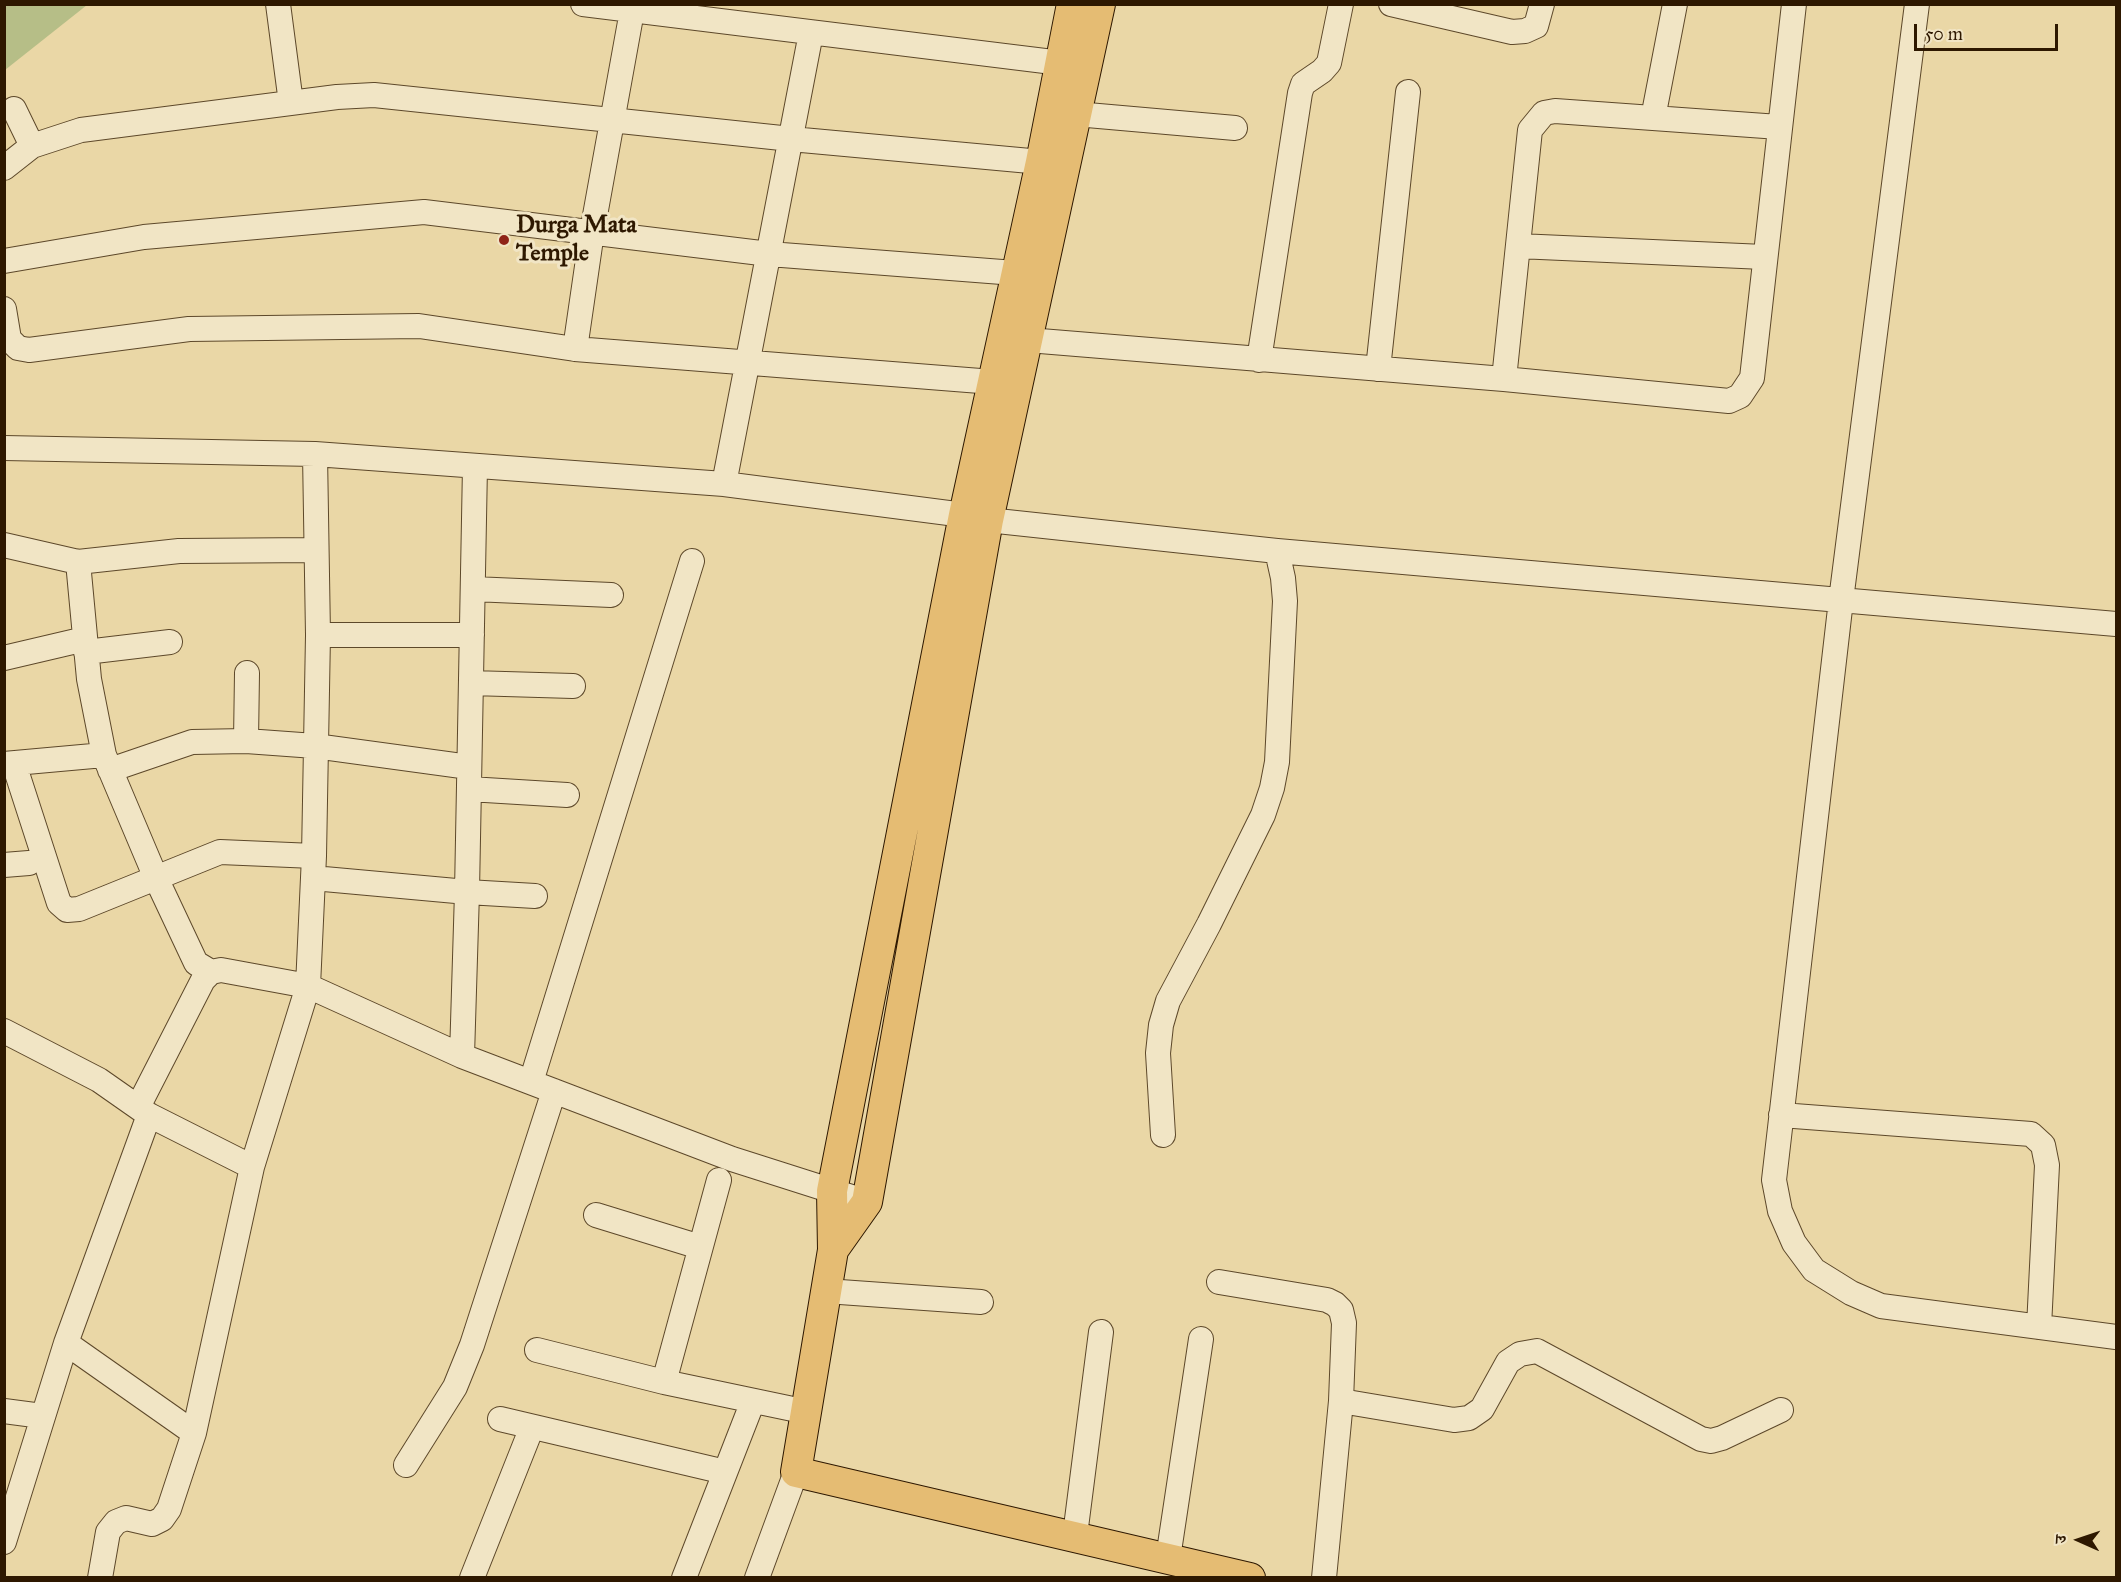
<!DOCTYPE html>
<meta charset="utf-8">
<style>
body{margin:0}
#map{position:relative;width:2121px;height:1582px;overflow:hidden;background:#ead7a6;font-family:"IM FELL Great Primer","Noto Serif Devanagari",serif}
canvas{display:block}
.frame{position:absolute;inset:0;border:6px solid #2e1800;pointer-events:none}
.north{position:absolute;left:2049px;top:1510px;width:60px;height:60px;-webkit-text-stroke:4px #f1e5c5;paint-order:stroke;rotate:273deg;font-size:16px;font-weight:700;line-height:24px;text-align:center;color:#2e1800}
.north::after{content:'';display:block;margin:auto;width:21px;height:27px;background:#2e1800;clip-path:polygon(50% 0,100% 100%,50% 72%,0 100%)}
.scale{position:absolute;left:1914px;top:24px;width:144px;height:27px;box-sizing:border-box;border:3px solid #2e1800;border-top:0;padding-left:8px;font-size:18px;line-height:21px;white-space:nowrap;color:#2e1800;-webkit-text-stroke:4px #f1e5c5;paint-order:stroke}
</style>
<div id="map">
<canvas width="2121" height="1582"></canvas>
<div class="frame"></div>
<div class="north">उ</div>
<div class="scale">50 m</div>
</div>
<script>
const ctx = document.querySelector('canvas').getContext('2d');
ctx.lineJoin = 'round';
function fillPath(path, color) {
  ctx.fillStyle = color;
  ctx.fill(path, 'evenodd');
}
function toPath(rows) {
  const path = new Path2D();
  for (const r of rows) {
    path.moveTo(r[0], r[1]);
    for (let i = 2; i < r.length; i += 2) path.lineTo(r[i], r[i + 1]);
  }
  return path;
}
function trace(path, color, width, dash) {
  ctx.strokeStyle = color;
  ctx.lineWidth = width;
  ctx.lineCap = dash ? 'butt' : 'round';
  ctx.setLineDash(dash || []);
  ctx.stroke(path);
}
function write(font, color, halo, rows, align = 'center') {
  ctx.font = font + ' "IM FELL Great Primer",serif';
  ctx.lineWidth = 6;
  ctx.setLineDash([]);
  ctx.textBaseline = 'middle';
  ctx.strokeStyle = halo;
  ctx.fillStyle = color;
  for (const [text, x, y, turn = 0] of rows) {
    ctx.save();
    ctx.translate(x, y);
    ctx.rotate((+turn || 0) * Math.PI / 180);
    ctx.textAlign = isNaN(turn) ? turn : align;
    if (halo) ctx.strokeText(text, 0, 0);
    ctx.fillText(text, 0, 0);
    ctx.restore();
  }
}
fillPath(toPath([
 [5,4,87,4,87,5,5,70]
]), '#b6be87');
const minor = toPath([
 [278,4,291,103],
 [583,4,1061,63],
 [1391,4,1512,32,1525,31,1536,26,1542,4],
 [1917,4,1841,600,1774,1180,1780,1211,1794,1243,1814,1270,1851,1293,1881,1306,2116,1337],
 [14,109,32,146,81,130,337,97,374,95,791,139,1041,162],
 [1076,114,1235,128],
 [1653,118,1675,4],
 [4,168,32,146],
 [1518,246,1764,257],
 [4,261,144,237,424,212,769,254,1015,273],
 [4,309,9,339,18,348,29,350,189,329,419,326,575,349,993,382],
 [1028,340,1504,379,1729,401,1740,396,1752,378,1794,4],
 [575,349,592,232,632,11],
 [1259,360,1300,93,1303,84,1322,71,1329,63,1341,4],
 [1378,369,1408,92],
 [1504,379,1530,130,1544,113,1555,111,1779,127],
 [4,448,315,454,724,484,964,515,988,520,1277,551,2116,624],
 [724,484,811,33],
 [4,545,78,562,179,551,316,550],
 [78,562,89,679,104,755,156,878,196,963,211,972],
 [473,589,611,595],
 [318,635,472,635],
 [86,652,170,642],
 [4,658,85,639],
 [471,683,573,686],
 [246,741,247,673],
 [4,764,104,755],
 [14,764,59,903,67,910,79,909,220,852,314,856],
 [110,770,192,742,246,741,315,746,469,767],
 [469,789,567,795],
 [4,865,29,863],
 [313,878,467,892,535,896],
 [4,1031,99,1080,149,1115,252,1167],
 [462,1056,732,1159,867,1202],
 [531,1082,692,561],
 [138,1107,203,980,211,972,221,970,308,986,462,1056,467,892,475,466],
 [1781,1115,2031,1134,2043,1145,2047,1165,2039,1327],
 [1163,1135,1158,1053,1161,1025,1168,1001,1209,924,1263,815,1272,788,1277,762,1285,601,1283,578,1277,551],
 [596,1215,700,1247],
 [1219,1282,1327,1300,1335,1304,1341,1310,1344,1323,1341,1401],
 [826,1291,981,1302],
 [66,1343,194,1433,169,1509,162,1519,152,1524,126,1518,116,1522,108,1532,100,1578],
 [537,1350,664,1382,807,1412],
 [664,1382,719,1180],
 [4,1411,42,1416],
 [500,1419,725,1472],
 [194,1433,252,1167,308,986,314,856,318,635,315,454],
 [406,1465,455,1387,472,1345,554,1091],
 [1075,1535,1101,1332],
 [4,1542,66,1343,149,1115],
 [1168,1558,1201,1339],
 [472,1578,532,1427],
 [684,1578,753,1401],
 [757,1578,796,1472],
 [1324,1578,1341,1401,1454,1420,1469,1418,1482,1409,1508,1362,1520,1354,1537,1351,1701,1439,1711,1441,1722,1438,1781,1410]
]);
const major = toPath([
 [1072,4,1041,162,964,515,832,1191,833,1250,796,1472,1250,1578],
 [833,1250,867,1202,988,520,1100,4]
]);
trace(minor, '#5d482a', 26);
trace(major, '#2e1800', 32);
trace(minor, '#f1e5c5', 24);
trace(major, '#e5bc73', 30);
for (const [x, y, r, color] of [
 [504,240,6,"#8f2418"]
]) {
  const dot = new Path2D();
  dot.arc(x, y, r, 0, 2 * Math.PI);
  ctx.fillStyle = color;
  ctx.fill(dot);
  trace(dot, '#f1e5c5', 2);
}
write('bold 24px', '#2e1800', '#f1e5c5', [
 ["Durga Mata",516,226],
 ["Temple",516,254]
], 'left');
</script>
